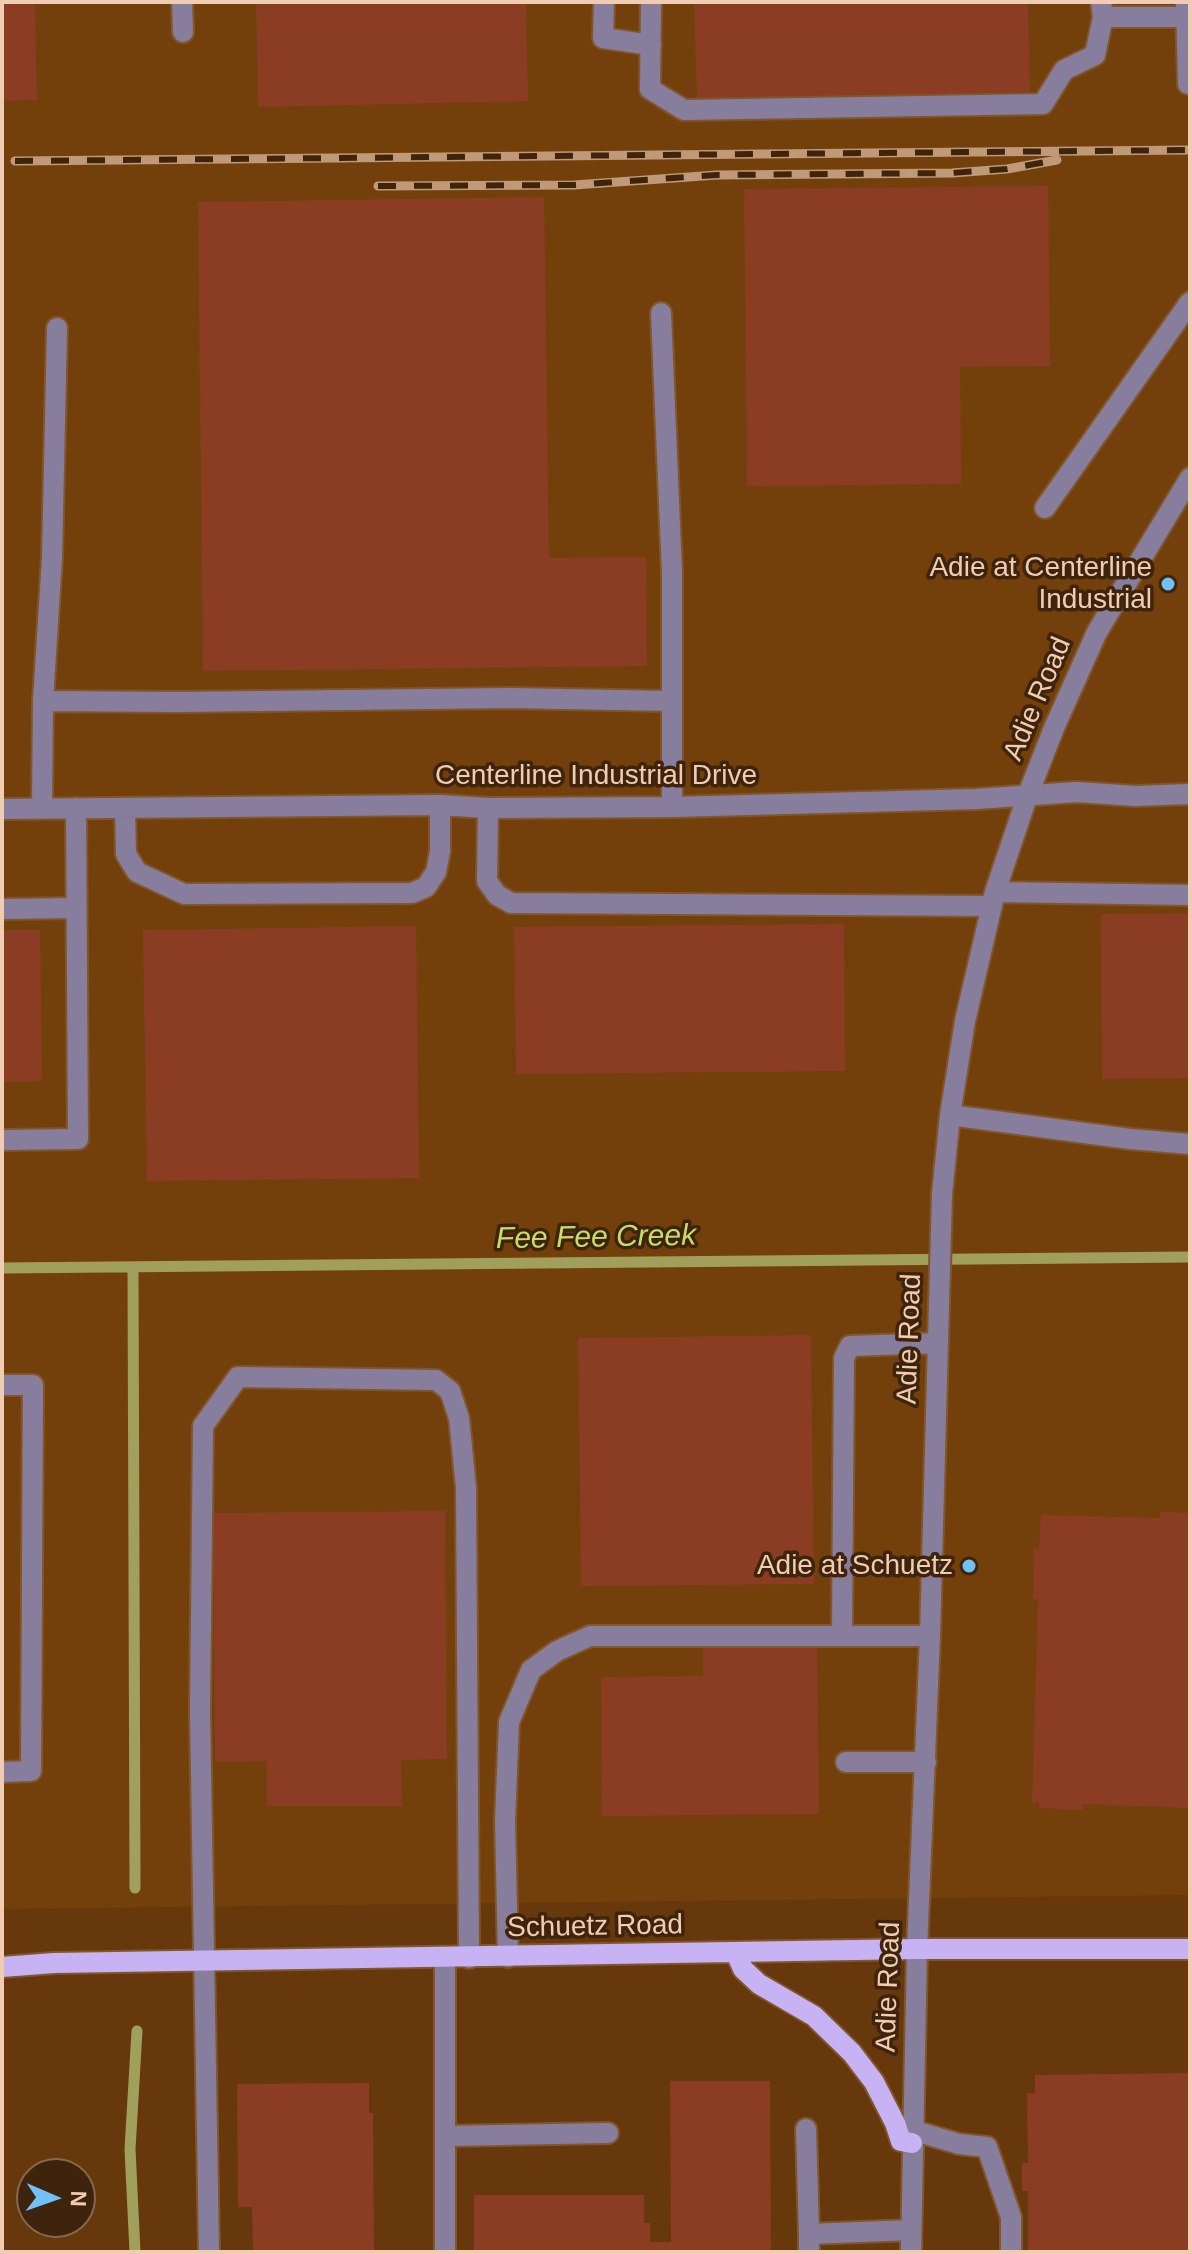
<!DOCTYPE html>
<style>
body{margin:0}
#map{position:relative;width:1192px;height:2254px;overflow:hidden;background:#66380b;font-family:Arial,sans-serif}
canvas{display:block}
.frame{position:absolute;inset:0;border:4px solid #f0cdb2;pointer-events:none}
.north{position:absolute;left:16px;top:2158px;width:80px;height:80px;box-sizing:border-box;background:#3f240d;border:2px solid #86684f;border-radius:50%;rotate:92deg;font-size:22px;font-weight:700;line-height:32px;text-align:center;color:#f0cdb2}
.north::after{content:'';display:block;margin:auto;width:28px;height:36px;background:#71c1f5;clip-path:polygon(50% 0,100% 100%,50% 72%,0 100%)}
</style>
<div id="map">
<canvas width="1192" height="2254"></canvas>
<div class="frame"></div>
<div class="north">N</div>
</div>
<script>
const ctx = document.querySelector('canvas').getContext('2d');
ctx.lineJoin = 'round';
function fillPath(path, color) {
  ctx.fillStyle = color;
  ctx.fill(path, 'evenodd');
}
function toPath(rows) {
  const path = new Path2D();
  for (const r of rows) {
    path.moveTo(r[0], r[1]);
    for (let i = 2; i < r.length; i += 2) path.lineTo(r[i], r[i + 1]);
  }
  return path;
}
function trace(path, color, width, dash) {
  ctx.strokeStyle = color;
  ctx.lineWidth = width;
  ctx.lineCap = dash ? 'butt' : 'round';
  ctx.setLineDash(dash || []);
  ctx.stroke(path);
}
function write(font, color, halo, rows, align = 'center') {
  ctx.font = font + ' Arial,sans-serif';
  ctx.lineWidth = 7;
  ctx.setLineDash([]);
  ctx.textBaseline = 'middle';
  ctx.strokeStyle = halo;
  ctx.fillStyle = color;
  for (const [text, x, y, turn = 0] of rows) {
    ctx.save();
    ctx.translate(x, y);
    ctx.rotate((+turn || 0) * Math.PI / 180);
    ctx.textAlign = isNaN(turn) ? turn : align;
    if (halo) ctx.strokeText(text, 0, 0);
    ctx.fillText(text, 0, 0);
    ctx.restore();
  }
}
fillPath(toPath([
 [2,2,1190,2,1190,1895,2,1909]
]), '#73400c');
trace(toPath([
 [133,1267,135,1888],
 [2,1268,1190,1257],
 [135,2252,130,2149,137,2031]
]), '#a0a05c', 11);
fillPath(toPath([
 [2,2,35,2,37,100,2,101],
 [256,2,526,2,528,101,258,107],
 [694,2,1028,2,1030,92,697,99],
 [1048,186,1050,366,960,367,961,484,747,486,744,189],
 [544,197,549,558,646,557,647,666,203,671,198,202],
 [1190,913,1190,1078,1102,1079,1101,914],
 [844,924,845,1071,516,1074,514,927],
 [416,926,419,1178,147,1181,143,930],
 [2,930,40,930,42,1081,2,1082],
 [811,1335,814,1584,581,1586,578,1338],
 [445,1511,447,1759,401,1760,402,1806,267,1806,267,1761,215,1762,213,1513],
 [1161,1512,1190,1513,1190,1808,1083,1804,1082,1810,1039,1808,1039,1803,1032,1803,1038,1599,1033,1599,1034,1548,1039,1549,1041,1515,1160,1518],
 [817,1647,819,1814,602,1816,601,1677,703,1676,703,1648],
 [1190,2073,1190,2252,1028,2252,1028,2191,1022,2191,1022,2163,1028,2163,1027,2093,1035,2093,1035,2075],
 [670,2081,770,2081,771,2252,474,2252,474,2195,644,2195,644,2223,650,2223,650,2242,671,2242],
 [369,2083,369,2113,373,2113,374,2252,253,2252,252,2207,238,2207,237,2084]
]), '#8a3d23');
const minor = toPath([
 [182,2,183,32],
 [604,2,603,38,651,45],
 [651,2,650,89,684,110,1043,104,1064,70,1095,55,1103,17,1101,2],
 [1186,2,1188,84,1190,84],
 [1103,17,1186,17],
 [661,313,672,573,672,807],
 [1045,508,1190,302],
 [43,701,52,558,57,328],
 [42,808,43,701,178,702,510,698,670,701],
 [125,808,126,854,137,872,184,894,412,893,426,887,436,872,440,851,440,805],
 [488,808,487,881,497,895,511,903,992,906],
 [2,809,440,805,488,808,672,807,976,799,1077,792,1135,796,1190,794],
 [995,892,1190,895],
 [2,909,76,908],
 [950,1115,1130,1139,1190,1144],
 [2,1140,78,1139,76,808],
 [2,1385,33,1385,31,1771,2,1772],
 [842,1635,844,1358,850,1346,938,1343],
 [846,1762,926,1762],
 [508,1957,505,1821,509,1722,531,1670,557,1651,590,1636,930,1636],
 [445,1958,445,2252],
 [806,2129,809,2234],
 [912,2130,959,2144,987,2147,1011,2217,1011,2252],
 [445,2136,608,2133],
 [209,2252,200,1712,203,1426,238,1377,436,1380,450,1391,459,1418,466,1488,469,1958],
 [809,2252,809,2234,911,2230],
 [911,2252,917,1949,930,1636,942,1194,950,1115,965,1021,995,892,1027,797,1054,728,1097,632,1190,478]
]);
const major = toPath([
 [736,1953,743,1969,759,1984,814,2016,852,2053,874,2082,895,2123,901,2141,912,2143],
 [2,1967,54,1963,917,1949,1190,1949]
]);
trace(minor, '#82562c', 24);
trace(major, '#82562c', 24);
trace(minor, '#877e9d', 20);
trace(major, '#c7b3f3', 20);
const rail = toPath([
 [15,161,1190,150],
 [378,186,574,185,717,175,952,173,1007,169,1057,160]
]);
trace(rail, '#c09978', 9);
trace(rail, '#3f240d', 6, [18]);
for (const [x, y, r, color] of [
 [1168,584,8,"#71c1f5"],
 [969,1566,8,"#71c1f5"]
]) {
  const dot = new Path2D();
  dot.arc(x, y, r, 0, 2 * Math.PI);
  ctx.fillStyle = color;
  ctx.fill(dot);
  trace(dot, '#3f240d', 3);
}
write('28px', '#f0cdb2', '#3f240d', [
 ["Adie at Centerline",1152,568],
 ["Industrial",1152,600],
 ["Adie at Schuetz",953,1566]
], 'right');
write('28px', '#f0cdb2', '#3f240d', [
 ["Adie Road",1038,699,-67],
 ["Centerline Industrial Drive",596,776],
 ["Adie Road",910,1339,-88],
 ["Schuetz Road",595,1927,-1],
 ["Adie Road",889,1987,-88]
]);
write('italic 30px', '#c7dd6b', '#3f240d', [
 ["Fee Fee Creek",596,1238,-1]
]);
</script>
